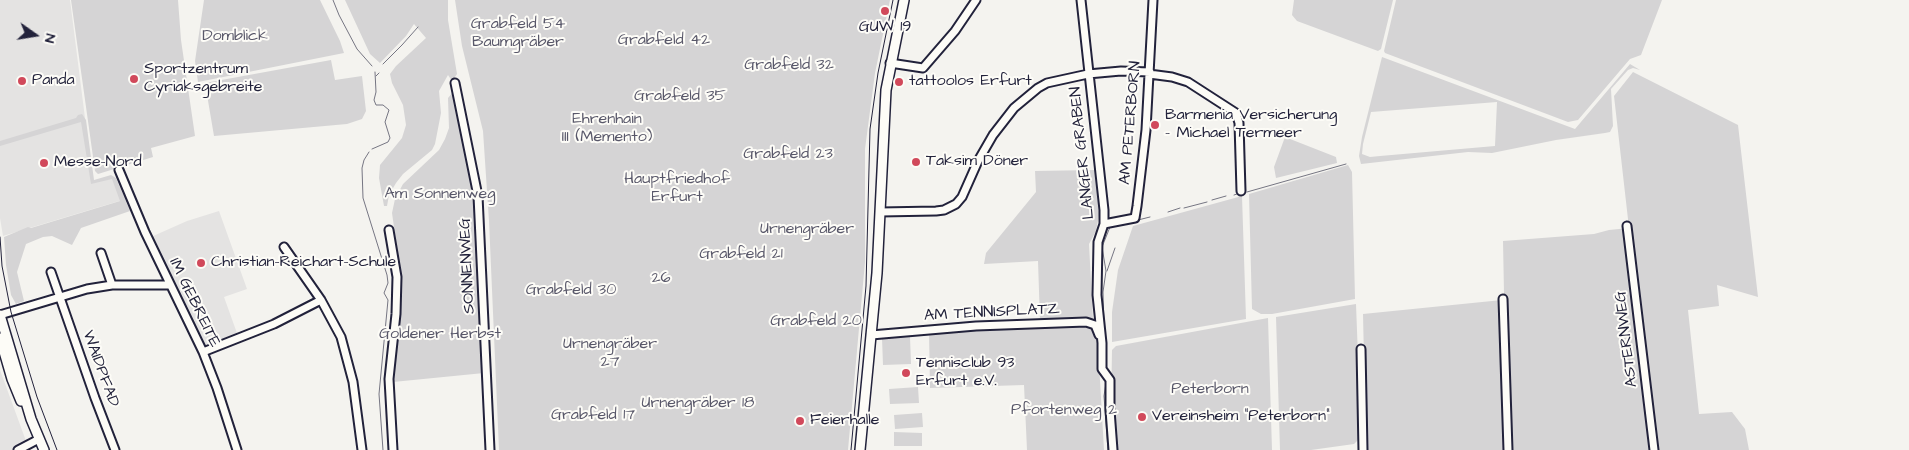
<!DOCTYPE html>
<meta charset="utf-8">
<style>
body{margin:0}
#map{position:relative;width:1909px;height:450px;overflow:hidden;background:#f4f3ef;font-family:"Architects Daughter",sans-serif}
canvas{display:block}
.north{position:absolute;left:10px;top:10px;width:50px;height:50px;-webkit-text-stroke:4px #fdfcf7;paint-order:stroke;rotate:103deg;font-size:14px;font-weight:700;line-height:20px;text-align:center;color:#22223b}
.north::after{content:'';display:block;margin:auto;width:18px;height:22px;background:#22223b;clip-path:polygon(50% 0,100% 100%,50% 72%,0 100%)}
</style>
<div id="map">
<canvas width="1909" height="450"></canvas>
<div class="north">N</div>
</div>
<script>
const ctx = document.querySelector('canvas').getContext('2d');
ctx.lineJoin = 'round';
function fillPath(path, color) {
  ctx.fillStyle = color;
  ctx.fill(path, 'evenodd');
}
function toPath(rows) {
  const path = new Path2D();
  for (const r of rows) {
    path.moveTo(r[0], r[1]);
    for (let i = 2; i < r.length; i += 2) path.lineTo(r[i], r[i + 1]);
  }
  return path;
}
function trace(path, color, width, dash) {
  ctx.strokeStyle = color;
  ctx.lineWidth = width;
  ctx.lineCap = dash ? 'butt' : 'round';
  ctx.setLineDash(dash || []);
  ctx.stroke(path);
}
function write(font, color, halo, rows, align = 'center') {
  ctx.font = font + ' "Architects Daughter",sans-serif';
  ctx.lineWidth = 4;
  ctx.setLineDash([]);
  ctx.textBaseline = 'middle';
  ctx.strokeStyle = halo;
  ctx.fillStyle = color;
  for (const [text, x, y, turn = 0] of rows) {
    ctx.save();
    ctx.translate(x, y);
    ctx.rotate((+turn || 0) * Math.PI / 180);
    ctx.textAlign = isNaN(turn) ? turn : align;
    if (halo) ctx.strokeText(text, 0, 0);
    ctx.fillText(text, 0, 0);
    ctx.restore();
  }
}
fillPath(toPath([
 [0,0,70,0,93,181,113,177,126,199,3,236,0,218],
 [219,211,247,289,224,297,238,336,205,347,190,320,151,237,187,221],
 [0,370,26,441,30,450,0,450]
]), '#e4e3e2');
fillPath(toPath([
 [71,0,178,0,181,40,195,136,151,148,153,157,98,174,95,171],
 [204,0,320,0,340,41,344,53,198,82,195,61],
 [345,0,448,0,448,20,457,74,452,81,448,75,439,91,441,113,435,144,432,150,403,174,396,183,389,195,387,206,384,206,379,178,380,165,402,138,406,125,403,105,392,83,390,74,396,66,426,38,414,24,406,36,380,63,370,54],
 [455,0,890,0,875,73,865,149,865,262,848,450,499,450,489,221,483,131,462,46],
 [1294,0,1393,0,1381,49,1378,51,1297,21,1292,15],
 [1396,0,1662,0,1641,55,1630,59,1578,120,1568,122,1385,53,1384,51],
 [1382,57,1575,129,1630,64,1640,70,1633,68,1628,70,1611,89,1613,126,1610,132,1605,133,1556,140,1492,153,1468,152,1361,164,1359,156,1362,137],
 [1497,102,1495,146,1380,156,1370,157,1362,154,1363,144,1371,112],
 [331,60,335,80,362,76,366,111,362,119,347,124,214,136,205,83],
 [1633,72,1738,125,1758,297,1717,285,1719,306,1688,310,1699,414,1732,412,1745,429,1749,450,1507,450,1503,241,1594,234,1609,230,1629,228,1614,96],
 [454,91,475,196,484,373,393,382,399,319,401,276,392,213,395,199,403,184,439,150,445,139,449,128,448,98],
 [82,114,86,120,94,180,111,175,116,178,130,211,81,228,72,245,52,236,43,237,26,244,17,272,24,301,16,304,11,295,6,265,4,237,28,227,31,228,120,201,112,179,91,184,81,122,0,146,0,141,76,118,78,115],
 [1285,137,1336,157,1337,163,1276,178,1274,167],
 [1348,165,1352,172,1355,299,1272,314,1261,314,1252,309,1249,194],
 [1095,170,1100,210,1096,231,1089,244,1093,320,1040,321,1038,261,984,264,986,253,1036,192,1035,171],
 [1242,196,1246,319,1112,342,1112,312,1118,270,1133,226],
 [1502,300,1503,450,1366,450,1363,314],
 [1356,304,1361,437,1354,444,1311,450,1280,450,1276,317],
 [1268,318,1272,450,1115,450,1111,411,1112,350,1116,346],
 [1086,324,1093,326,1098,346,1104,450,1027,450,1024,385,930,388,929,332],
 [910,337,911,364,883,365,882,338],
 [918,387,919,403,890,404,889,389],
 [922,413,923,427,895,429,894,415],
 [894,432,922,433,922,446,894,446]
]), '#d5d4d5');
trace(toPath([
 [333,0,339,15,357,49,372,66],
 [383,64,402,45,418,27],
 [376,76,379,73],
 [372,149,388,142,390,138,385,122,389,110,383,105,376,105,374,100,376,92,375,72],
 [369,152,364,160,362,168,363,198,387,275,388,283,384,293,388,300,379,394,383,450],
 [1247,192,1346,164],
 [1234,195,1240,193],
 [1212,200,1226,196],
 [1184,208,1207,202],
 [1168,212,1180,208],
 [1138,220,1150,217],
 [1107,271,1115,248],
 [1104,328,1103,292,1106,271,1102,247,1110,227,1115,225],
 [1106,383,1104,396,1108,450]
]), '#757582', 1);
const minor = toPath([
 [1081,0,1104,210,1104,224,1098,242,1097,295,1102,343,1102,369,1110,380,1110,410,1113,450],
 [890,63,923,68,955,31,976,0],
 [1149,74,1172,77,1188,82,1236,113,1239,123,1241,191],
 [455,83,478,196,490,450],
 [119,170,145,232,203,352,217,388,237,450],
 [880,212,936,211,944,210,956,204,962,197,978,161,993,135,1014,108,1038,88,1047,83,1088,74,1121,71,1150,72],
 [1104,224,1135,218,1137,206,1146,130,1153,0],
 [1627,226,1654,450],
 [389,230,397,277,396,314,389,379,393,450],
 [284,247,321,300,341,337,353,382,362,450],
 [101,253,112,285],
 [51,272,95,398,115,450],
 [1503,299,1508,450],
 [0,315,87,289,112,285,170,285],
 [871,335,976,326,1086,322,1095,325,1099,335],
 [1361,349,1363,450],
 [203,352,274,324,321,300],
 [18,450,39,439]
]);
const major = toPath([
 [0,315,31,419,44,450],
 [0,338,12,379,21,401],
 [860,450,877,273,886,90,904,0]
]);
trace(minor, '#22223b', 11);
trace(major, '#22223b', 12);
trace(minor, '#fdfcf7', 7);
trace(major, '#fdfcf7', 9);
trace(toPath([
 [0,237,2,266,11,312,37,397,57,450],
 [851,450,866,286,870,129,878,73,893,0]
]), '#22223b', 1);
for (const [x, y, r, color] of [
 [885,11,5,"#d1495b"],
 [134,79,5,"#d1495b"],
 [22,81,5,"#d1495b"],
 [899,82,5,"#d1495b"],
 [1155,125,5,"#d1495b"],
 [916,162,5,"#d1495b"],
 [44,163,5,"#d1495b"],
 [201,263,5,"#d1495b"],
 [906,373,5,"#d1495b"],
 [1142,417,5,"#d1495b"],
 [800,421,5,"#d1495b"]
]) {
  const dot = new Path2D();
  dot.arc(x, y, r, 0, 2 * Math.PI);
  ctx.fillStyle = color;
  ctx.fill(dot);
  trace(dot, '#fdfcf7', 2);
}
write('16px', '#585769', '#fdfcf7', [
 ["Grabfeld 54",518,25],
 ["Baumgräber",518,43],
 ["Domblick",235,37],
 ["Grabfeld 42",664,41],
 ["Grabfeld 32",789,66],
 ["Grabfeld 35",680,97],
 ["Ehrenhain",607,120],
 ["III (Memento)",607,138],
 ["Grabfeld 23",788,155],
 ["Hauptfriedhof",677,180],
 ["Erfurt",677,198],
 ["Am Sonnenweg",440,195],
 ["Urnengräber",807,230],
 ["Grabfeld 21",741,255],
 ["26",661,279],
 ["Grabfeld 30",571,291],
 ["Grabfeld 20",816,322],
 ["Goldener Herbst",440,335],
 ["Urnengräber",610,345],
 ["27",610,363],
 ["Peterborn",1210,390],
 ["Urnengräber 18",698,404],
 ["Pfortenweg 2",1064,411],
 ["Grabfeld 17",593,416]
]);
write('16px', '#22223b', '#fdfcf7', [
 ["GUW 19",885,28,"center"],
 ["Sportzentrum",144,70],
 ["Cyriaksgebreite",144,88],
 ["Panda",32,81],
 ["tattoolos Erfurt",909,82],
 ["Barmenia Versicherung",1165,116],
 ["- Michael Termeer",1165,134],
 ["Taksim Döner",926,162],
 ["Messe-Nord",54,163],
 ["Christian-Reichart-Schule",211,263],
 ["Tennisclub 93",916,364],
 ["Erfurt e.V.",916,382],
 ["Vereinsheim \"Peterborn\"",1152,417],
 ["Feierhalle",810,421]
], 'left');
write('16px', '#22223b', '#fdfcf7', [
 ["AM PETERBORN",1131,123,-85],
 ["LANGER GRABEN",1083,153,-96],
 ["SONNENWEG",468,266,-93],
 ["IM GEBREITE",194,303,64],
 ["AM TENNISPLATZ",992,313,-3],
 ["ASTERNWEG",1627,339,-97],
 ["WAIDPFAD",100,369,70]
]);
</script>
